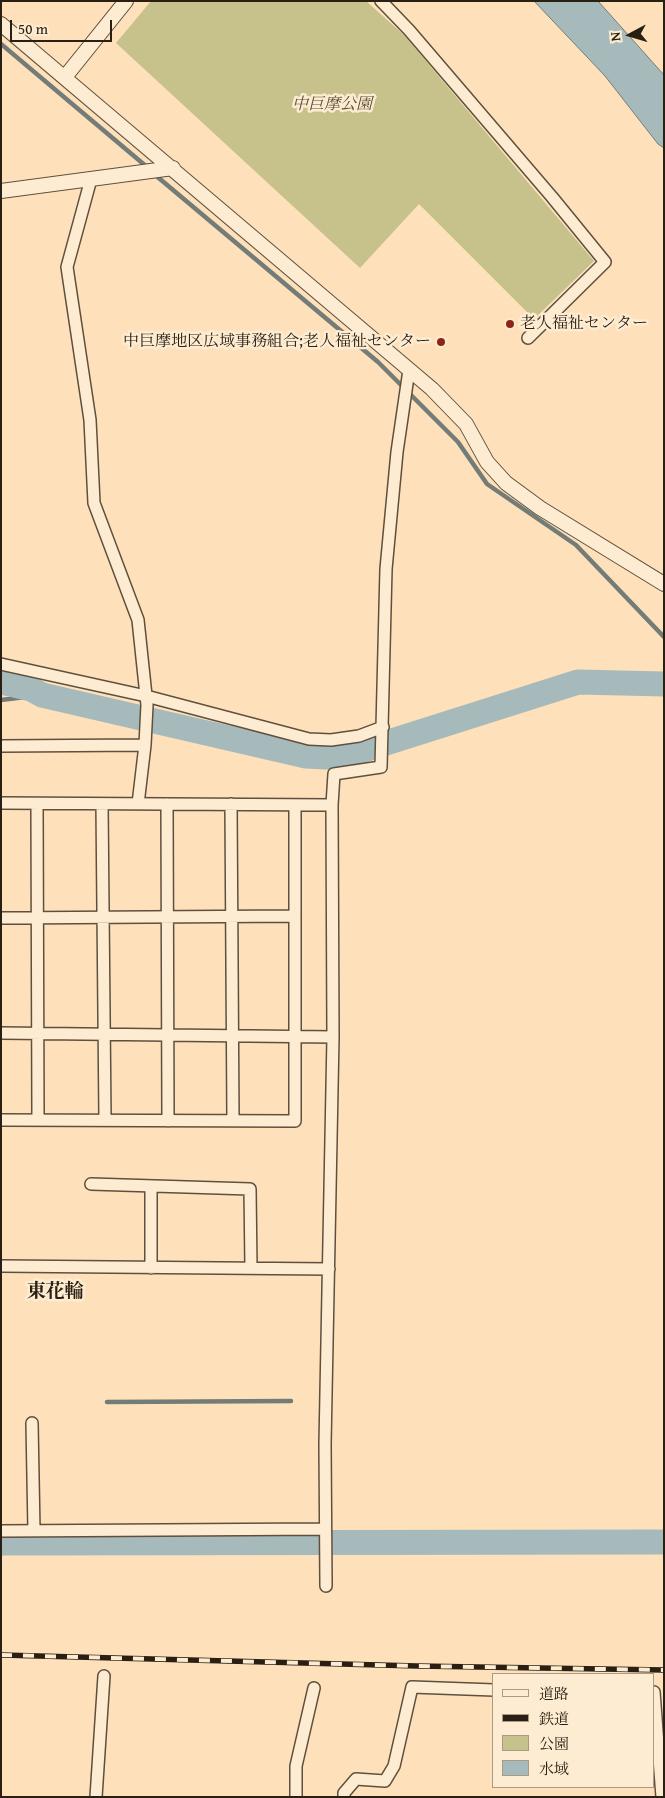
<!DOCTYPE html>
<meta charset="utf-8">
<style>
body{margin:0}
#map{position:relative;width:665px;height:1798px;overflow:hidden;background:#fee1ba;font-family:"Gentium Book Plus","Noto Serif JP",serif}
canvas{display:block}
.frame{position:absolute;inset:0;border:2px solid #292013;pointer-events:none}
.legend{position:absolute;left:492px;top:1673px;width:162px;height:115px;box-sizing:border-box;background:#feecd2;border:1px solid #a99a86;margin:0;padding:6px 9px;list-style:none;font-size:15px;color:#292013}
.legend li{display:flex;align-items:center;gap:10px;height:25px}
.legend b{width:25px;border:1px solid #a99a86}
.north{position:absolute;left:605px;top:10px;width:50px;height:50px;-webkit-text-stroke:4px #feecd2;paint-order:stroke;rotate:264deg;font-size:14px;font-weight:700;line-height:20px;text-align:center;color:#292013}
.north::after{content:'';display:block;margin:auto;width:18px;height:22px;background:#292013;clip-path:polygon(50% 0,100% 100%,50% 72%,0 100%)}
.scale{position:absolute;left:10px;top:20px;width:102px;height:22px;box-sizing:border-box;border:2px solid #292013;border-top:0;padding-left:6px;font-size:15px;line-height:18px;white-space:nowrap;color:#292013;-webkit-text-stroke:4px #feecd2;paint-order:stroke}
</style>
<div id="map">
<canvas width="665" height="1798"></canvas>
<div class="frame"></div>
<ul class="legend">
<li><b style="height:6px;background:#feecd2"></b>道路</li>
<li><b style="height:6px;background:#292013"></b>鉄道</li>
<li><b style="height:14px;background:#c7c18b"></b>公園</li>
<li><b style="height:14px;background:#a6babb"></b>水域</li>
</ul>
<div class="north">N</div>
<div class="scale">50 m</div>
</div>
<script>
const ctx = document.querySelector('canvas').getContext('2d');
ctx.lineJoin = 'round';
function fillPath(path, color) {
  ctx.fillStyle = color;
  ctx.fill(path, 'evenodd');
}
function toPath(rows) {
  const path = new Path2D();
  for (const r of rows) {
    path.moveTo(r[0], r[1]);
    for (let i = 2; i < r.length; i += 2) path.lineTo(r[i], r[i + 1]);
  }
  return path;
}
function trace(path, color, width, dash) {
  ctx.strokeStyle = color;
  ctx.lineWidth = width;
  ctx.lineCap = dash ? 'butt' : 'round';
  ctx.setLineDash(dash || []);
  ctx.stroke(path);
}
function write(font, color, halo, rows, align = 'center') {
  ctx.font = font + ' "Gentium Book Plus","Noto Serif JP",serif';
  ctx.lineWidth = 5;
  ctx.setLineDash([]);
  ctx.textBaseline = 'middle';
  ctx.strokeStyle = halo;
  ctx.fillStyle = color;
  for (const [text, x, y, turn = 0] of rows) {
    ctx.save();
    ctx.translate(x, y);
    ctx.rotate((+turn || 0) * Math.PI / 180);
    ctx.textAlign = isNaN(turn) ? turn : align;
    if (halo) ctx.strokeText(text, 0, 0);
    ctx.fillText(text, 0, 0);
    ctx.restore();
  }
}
fillPath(toPath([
 [151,1,366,1,404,35,594,261,534,319,419,204,360,268,116,43]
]), '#c7c18b');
const water = toPath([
 [534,1,598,1,664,75,664,148,658,144,605,76,534,1]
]);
fillPath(water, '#a6babb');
trace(water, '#747c78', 1);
trace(toPath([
 [1,44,147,167],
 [154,174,378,362,458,442,487,484,576,545,664,637],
 [1,700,42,695],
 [107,1402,291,1401]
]), '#747c78', 4.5);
trace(toPath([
 [1,682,31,689,42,695,306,756,325,757,348,755,578,682,664,684],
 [1,1543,664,1542]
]), '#a6babb', 25);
const minor = toPath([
 [381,1,409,30,552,197,605,262,528,338],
 [91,179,67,267,90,420,94,503,138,620,147,705,145,745,138,804],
 [1,664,146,696,309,739,331,740,359,736,383,727],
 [1,746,145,745],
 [1,803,332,805],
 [37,804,38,1120],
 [102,804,105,1120],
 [167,804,168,1121],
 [231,804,233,1121],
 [1,918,295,916],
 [1,1033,333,1037],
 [1,1120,295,1121,295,805],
 [91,1184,250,1189,251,1268],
 [151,1186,151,1268],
 [1,1266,329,1269],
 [32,1423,34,1531],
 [1,1531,325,1529],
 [326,1586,325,1444,333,1037,332,805,334,774,381,767,386,569,397,452,409,370],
 [654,1692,662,1797],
 [96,1797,104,1676],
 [296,1797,296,1766,314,1688],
 [344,1797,344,1793,356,1779,385,1781,394,1766,412,1687,494,1690]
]);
const tertiary = toPath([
 [1,24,432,389,466,424,487,462,506,483,540,508,664,584],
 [65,77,126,1],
 [1,191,173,168]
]);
trace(minor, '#5e503d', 14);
trace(tertiary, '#5e503d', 16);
trace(minor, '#feecd2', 11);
trace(tertiary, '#feecd2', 14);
const rail = toPath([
 [1,1655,417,1666,664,1670]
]);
trace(rail, '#292013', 5.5);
trace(rail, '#feecd2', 4, [11]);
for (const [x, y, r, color] of [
 [510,324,5,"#8f2418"],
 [441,342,5,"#8f2418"]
]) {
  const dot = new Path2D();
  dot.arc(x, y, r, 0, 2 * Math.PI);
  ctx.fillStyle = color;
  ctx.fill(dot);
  trace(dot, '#feecd2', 2);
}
write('italic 16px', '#585037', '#feecd2', [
 ["中巨摩公園",332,105]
]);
write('16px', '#292013', '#feecd2', [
 ["老人福祉センター",520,324],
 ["中巨摩地区広域事務組合;老人福祉センター",431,342,"right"]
], 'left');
write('bold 19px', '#292013', '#feecd2', [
 ["東花輪",55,1292]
]);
</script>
